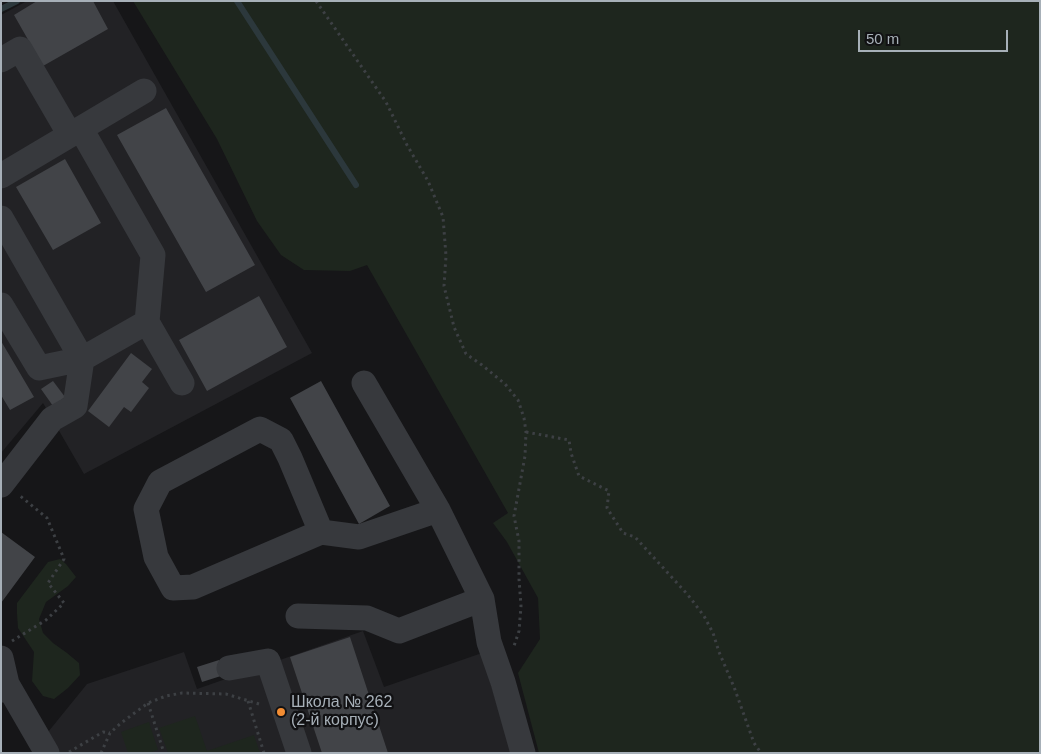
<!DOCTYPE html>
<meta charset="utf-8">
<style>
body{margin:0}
#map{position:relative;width:1041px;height:754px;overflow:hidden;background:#161618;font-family:Helvetica,sans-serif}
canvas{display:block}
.frame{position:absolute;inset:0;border:2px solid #a7b0b8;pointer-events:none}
.scale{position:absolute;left:858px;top:30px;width:150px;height:22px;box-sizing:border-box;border:2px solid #a7b0b8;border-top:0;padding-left:6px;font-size:15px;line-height:18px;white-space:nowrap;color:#a7b0b8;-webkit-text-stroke:4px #111113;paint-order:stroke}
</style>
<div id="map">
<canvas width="1041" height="754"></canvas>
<div class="frame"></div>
<div class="scale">50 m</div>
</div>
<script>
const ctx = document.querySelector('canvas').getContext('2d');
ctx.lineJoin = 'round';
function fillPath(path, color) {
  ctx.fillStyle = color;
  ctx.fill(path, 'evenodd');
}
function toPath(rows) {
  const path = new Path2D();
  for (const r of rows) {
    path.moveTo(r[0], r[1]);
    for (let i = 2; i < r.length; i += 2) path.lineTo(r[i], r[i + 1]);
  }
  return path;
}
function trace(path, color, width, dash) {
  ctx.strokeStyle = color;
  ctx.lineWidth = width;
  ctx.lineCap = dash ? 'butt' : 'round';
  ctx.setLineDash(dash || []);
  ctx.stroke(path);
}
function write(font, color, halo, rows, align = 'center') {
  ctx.font = font + ' Helvetica,sans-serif';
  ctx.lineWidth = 4.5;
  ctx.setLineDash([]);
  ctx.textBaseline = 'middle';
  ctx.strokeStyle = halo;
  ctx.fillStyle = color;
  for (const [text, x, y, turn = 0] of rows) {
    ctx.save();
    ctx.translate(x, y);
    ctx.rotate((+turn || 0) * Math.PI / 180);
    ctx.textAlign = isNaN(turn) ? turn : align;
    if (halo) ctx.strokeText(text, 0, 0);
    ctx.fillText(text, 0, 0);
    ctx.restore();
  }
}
fillPath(toPath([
 [27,1,113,1,312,353,84,474,43,403,1,453,1,15],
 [363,631,384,687,482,653,511,753,31,753,87,684,184,652,197,689]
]), '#222225');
fillPath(toPath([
 [133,1,1040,1,1040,753,539,753,518,673,540,639,538,598,507,542,493,523,508,513,367,265,350,271,304,270,281,255,257,221,217,139],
 [60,559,66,564,76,577,68,586,46,602,39,619,43,633,53,643,67,653,79,663,80,675,68,688,54,699,43,696,32,681,34,652,18,628,17,614,17,603,48,562],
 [195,716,207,751,254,735,260,753,168,753,159,728],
 [149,722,158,750,149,753,128,753,121,732]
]), '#1e261e');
trace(toPath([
 [237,1,356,185],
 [1,9,17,1]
]), '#2c383c', 6);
fillPath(toPath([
 [37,1,93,1,108,29,43,66,14,15],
 [166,108,255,265,206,292,117,135],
 [65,159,101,223,53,250,16,187],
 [259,296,287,347,207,391,179,340],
 [1,341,34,397,10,410,1,395],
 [131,353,152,369,142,382,149,388,131,412,124,407,109,427,88,411],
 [53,381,65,397,53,406,41,389],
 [321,381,390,506,359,524,290,398],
 [1,532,35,557,1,603],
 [350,637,388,753,322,753,290,657],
 [219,660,224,675,202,682,197,667]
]), '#424448');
trace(toPath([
 [316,1,386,102,407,145,428,181,443,217,446,256,444,286,454,327,466,354,482,365,505,384,518,400,524,418,526,432,525,456,514,516,519,541,519,579,521,606,519,631,514,646],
 [526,432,569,440,571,453,579,476,609,491,607,508,623,533,635,537,688,595,704,616,713,633,719,652,734,687,754,743,761,753],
 [12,641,46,620,64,603,48,583,64,559,47,518,19,495],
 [248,701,264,753],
 [148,703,164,753],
 [69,752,103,732,110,733],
 [101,753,110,733,121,723,148,703,166,696,182,693,226,694,259,704]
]), '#3d4044', 3, [2.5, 4]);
trace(toPath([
 [1,60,20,49,70,135],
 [1,176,144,91],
 [1,218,82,359,147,322,153,255,81,129],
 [1,305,39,368,82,359,75,406,52,419,1,485],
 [147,322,182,383],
 [364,383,438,510,482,599,489,642,503,682,523,753],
 [321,532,290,458,281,440,260,429,160,482,146,509,156,557,173,588,193,587,321,532,359,537,438,510],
 [298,616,367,618,399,631,482,599],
 [1,658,7,684,1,690],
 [229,668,268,661,299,753],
 [7,684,47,753]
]), '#37393d', 25);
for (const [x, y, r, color] of [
 [281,712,5,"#f38d33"]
]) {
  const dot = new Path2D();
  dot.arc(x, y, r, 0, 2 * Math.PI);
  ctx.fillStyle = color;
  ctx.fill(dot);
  trace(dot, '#111113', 2);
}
write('16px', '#a7b0b8', '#111113', [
 ["Школа № 262",291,703],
 ["(2-й корпус)",291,721]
], 'left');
</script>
